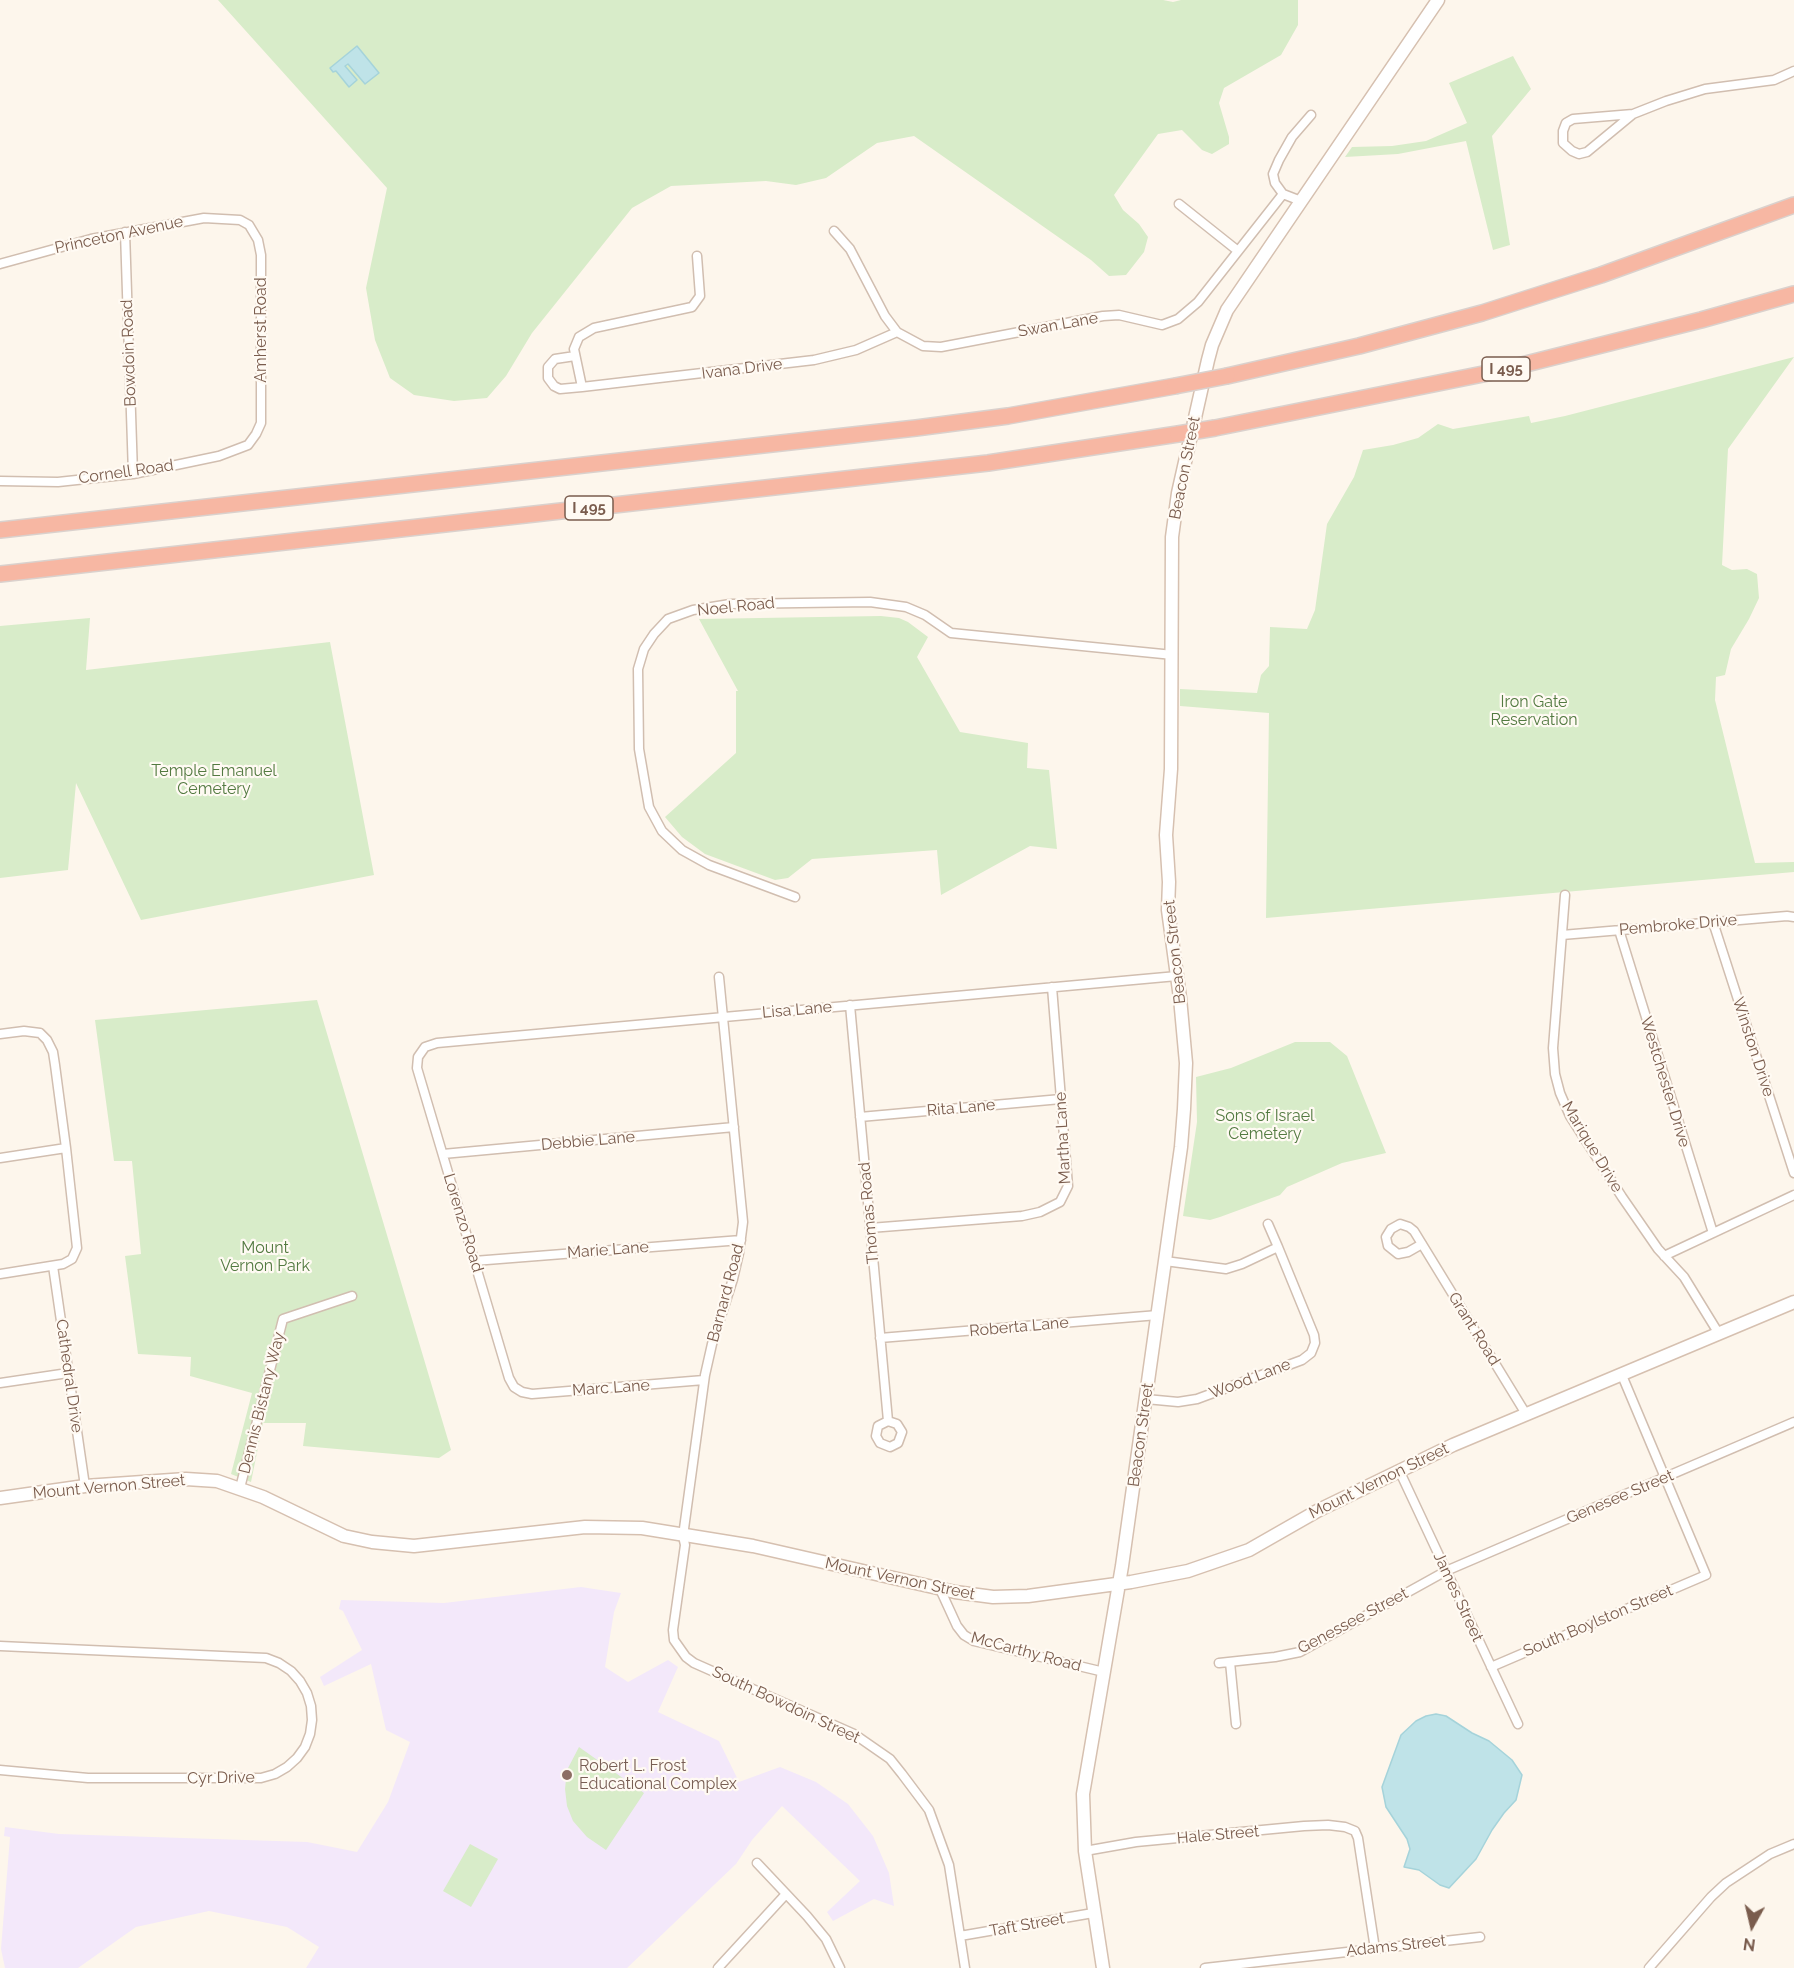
<!DOCTYPE html>
<style>
body{margin:0}
#map{position:relative;width:1794px;height:1968px;overflow:hidden;background:#fdf6ec;font-family:Raleway,sans-serif}
canvas{display:block}
.north{position:absolute;left:1722px;top:1896px;width:60px;height:60px;-webkit-text-stroke:4px #fffaf3;paint-order:stroke;rotate:188deg;font-size:16px;font-weight:700;line-height:24px;text-align:center;color:#7a5c4d}
.north::after{content:'';display:block;margin:auto;width:21px;height:27px;background:#7a5c4d;clip-path:polygon(50% 0,100% 100%,50% 72%,0 100%)}
</style>
<div id="map">
<canvas width="1794" height="1968"></canvas>
<div class="north">N</div>
</div>
<script>
const ctx = document.querySelector('canvas').getContext('2d');
ctx.lineJoin = 'round';
function fillPath(path, color) {
  ctx.fillStyle = color;
  ctx.fill(path, 'evenodd');
}
function toPath(rows) {
  const path = new Path2D();
  for (const r of rows) {
    path.moveTo(r[0], r[1]);
    for (let i = 2; i < r.length; i += 2) path.lineTo(r[i], r[i + 1]);
  }
  return path;
}
function trace(path, color, width, dash) {
  ctx.strokeStyle = color;
  ctx.lineWidth = width;
  ctx.lineCap = dash ? 'butt' : 'round';
  ctx.setLineDash(dash || []);
  ctx.stroke(path);
}
function write(font, color, halo, rows, align = 'center') {
  ctx.font = font + ' Raleway,sans-serif';
  ctx.lineWidth = 4.5;
  ctx.setLineDash([]);
  ctx.textBaseline = 'middle';
  ctx.strokeStyle = halo;
  ctx.fillStyle = color;
  for (const [text, x, y, turn = 0] of rows) {
    ctx.save();
    ctx.translate(x, y);
    ctx.rotate((+turn || 0) * Math.PI / 180);
    ctx.textAlign = isNaN(turn) ? turn : align;
    if (halo) ctx.strokeText(text, 0, 0);
    ctx.fillText(text, 0, 0);
    ctx.restore();
  }
}
fillPath(toPath([
 [581,1587,621,1593,614,1612,605,1667,628,1682,668,1660,678,1667,658,1712,719,1741,739,1782,780,1767,816,1782,848,1804,873,1836,889,1873,894,1906,874,1899,833,1921,827,1912,860,1881,782,1806,752,1840,736,1864,627,1968,306,1968,319,1947,287,1927,209,1911,136,1927,78,1968,5,1968,1,1949,10,1837,4,1836,5,1827,59,1834,307,1842,357,1852,388,1802,410,1742,386,1730,371,1664,324,1686,320,1677,362,1650,343,1611,339,1609,341,1600,444,1603]
]), '#f3e8fa');
fillPath(toPath([
 [218,0,1163,0,1173,2,1181,0,1298,0,1298,25,1281,55,1224,88,1219,103,1229,137,1229,144,1212,154,1202,150,1182,130,1158,134,1114,195,1123,210,1139,224,1148,237,1144,252,1126,275,1109,276,1091,260,914,136,877,143,826,178,796,185,766,181,671,186,632,208,532,333,506,376,487,398,454,401,414,395,390,378,375,340,366,288,387,188],
 [1513,56,1531,89,1492,136,1510,245,1493,250,1466,141,1398,154,1345,157,1352,147,1392,146,1426,141,1467,123,1449,83],
 [1794,357,1728,449,1722,565,1732,570,1747,569,1757,574,1759,598,1749,619,1731,649,1725,675,1716,677,1715,700,1755,863,1794,862,1794,872,1266,918,1269,713,1180,706,1180,689,1257,693,1261,675,1269,666,1270,627,1307,629,1315,610,1327,524,1354,477,1363,450,1393,445,1418,438,1438,424,1453,429,1529,416,1531,423,1565,416],
 [881,616,899,618,908,622,928,637,917,657,960,732,1028,743,1027,768,1049,770,1057,849,1030,846,941,895,937,850,812,859,788,878,775,880,705,854,682,837,665,817,736,753,736,691,738,691,699,619],
 [90,618,86,670,330,642,374,875,141,920,76,783,68,870,0,878,0,626],
 [317,1000,451,1450,439,1458,303,1446,306,1423,263,1423,251,1482,231,1474,252,1393,190,1376,191,1357,138,1354,125,1256,141,1254,132,1161,114,1161,95,1020],
 [1295,1042,1330,1042,1347,1056,1386,1153,1342,1163,1287,1187,1280,1195,1220,1217,1210,1220,1183,1216,1197,1122,1196,1077,1231,1068],
 [579,1747,644,1793,606,1850,587,1837,573,1821,567,1806,565,1789,567,1770],
 [470,1844,498,1859,471,1907,443,1891]
]), '#d8ecc9');
const water = toPath([
 [357,46,379,73,365,84,348,64,345,66,357,80,349,87,336,71,333,72,330,68,357,46],
 [1436,1714,1446,1716,1472,1733,1489,1741,1512,1760,1522,1775,1516,1800,1504,1813,1492,1830,1476,1859,1449,1888,1440,1885,1419,1870,1404,1867,1410,1849,1407,1839,1386,1807,1382,1787,1401,1735,1416,1721,1426,1716,1436,1714]
]);
fillPath(water, '#bfe3e8');
trace(water, '#a5d3da', 1.5);
const street = toPath([
 [1633,114,1573,119,1566,123,1563,131,1563,143,1572,151,1579,154,1587,152,1633,114,1666,101,1705,89,1774,80,1794,71],
 [1301,201,1283,194,1275,183,1273,174,1279,160,1292,137,1311,115],
 [1179,204,1238,251],
 [834,231,850,249,885,316,897,332,923,346,941,347,1103,316,1119,315,1162,325,1178,319,1198,302,1283,194],
 [125,232,133,474],
 [697,256,700,296,692,307,594,328,579,337,574,349,582,387,814,360,856,350,897,332],
 [0,264,91,239,204,218,240,220,249,225,258,240,261,255,261,423,256,434,248,445,219,456,133,474,58,482,0,481],
 [575,356,555,359,548,367,548,378,554,386,560,389,582,387],
 [1565,895,1553,1048,1555,1074,1560,1093,1570,1116,1622,1197,1658,1249,1684,1277,1719,1334],
 [795,897,709,865,682,850,662,831,649,807,639,749,638,669,644,649,654,634,668,619,693,610,730,604,870,602,906,607,925,615,951,633,1173,655],
 [1713,922,1794,1173],
 [1619,930,1713,1233],
 [1562,935,1787,916,1794,917],
 [719,977,743,1222,739,1253,733,1279,712,1344,705,1375,683,1536,685,1545,673,1630,674,1640,686,1657,694,1663,854,1734,890,1759,902,1774,929,1810,949,1865,965,1968],
 [850,1005,888,1421,897,1424,902,1432,898,1443,890,1447,880,1443,876,1436,878,1426,888,1421],
 [0,1034,24,1031,40,1033,47,1040,53,1052,55,1065,66,1148],
 [860,1117,1061,1099],
 [443,1154,734,1127],
 [0,1158,66,1148,77,1248,72,1259,63,1264,0,1274],
 [1268,1224,1278,1247],
 [870,1228,1022,1216,1040,1212,1060,1202,1068,1186,1052,987],
 [1422,1244,1408,1252,1398,1254,1388,1246,1386,1237,1391,1229,1400,1224,1409,1227,1414,1231,1526,1414],
 [1664,1256,1794,1195],
 [474,1261,741,1240],
 [53,1266,85,1486],
 [880,1338,1158,1315],
 [704,1380,532,1394,522,1392,514,1387,509,1378,417,1068,418,1057,425,1047,437,1043,1177,976],
 [0,1383,68,1373],
 [1146,1399,1178,1402,1197,1399,1302,1360,1311,1353,1315,1343,1314,1335,1278,1247,1242,1264,1226,1269,1165,1261],
 [1399,1470,1518,1724],
 [240,1488,283,1319,352,1296],
 [940,1589,957,1626,964,1635,974,1641,1104,1672],
 [0,1646,266,1658,279,1663,291,1671,300,1681,307,1693,311,1706,312,1720,310,1734,305,1747,297,1758,287,1767,275,1774,261,1778,88,1778,0,1770],
 [1230,1662,1236,1724],
 [1219,1663,1275,1657,1300,1652,1446,1571,1794,1422],
 [1491,1667,1706,1575,1621,1373],
 [1085,1851,1136,1842,1304,1826,1328,1825,1345,1827,1355,1831,1358,1838,1375,1949],
 [757,1863,807,1916,826,1939,840,1968],
 [960,1936,1093,1913],
 [718,1968,786,1894],
 [1205,1968,1480,1937],
 [1649,1968,1711,1897,1726,1883,1770,1854,1794,1844]
]);
const secondary = toPath([
 [0,1498,85,1486,186,1479,217,1481,263,1497,344,1536,372,1542,414,1546,585,1527,642,1528,753,1546,955,1592,993,1597,1028,1596,1131,1582,1188,1571,1249,1550,1319,1510,1453,1445,1794,1302],
 [1103,1968,1085,1851,1083,1794,1122,1566,1181,1147,1184,1109,1186,1063,1180,998,1168,910,1169,882,1166,835,1171,769,1172,537,1178,493,1208,360,1212,345,1227,310,1438,0]
]);
const highway = toPath([
 [1227,376,1359,346,1482,313,1601,275,1794,205],
 [1215,428,1498,371,1701,320,1794,294],
 [0,530,916,428,1008,416,1175,386],
 [0,574,988,463,1178,434]
]);
trace(street, '#d1beb0', 11);
trace(secondary, '#d6c0b0', 15);
trace(highway, '#dad1cd', 18);
trace(street, '#fff', 8);
trace(secondary, '#fff', 12);
trace(highway, '#f7b7a3', 15);
const highwayBridge = toPath([
 [1175,386,1227,376],
 [1178,434,1215,428]
]);
trace(highwayBridge, '#dad1cd', 18, []);
trace(highwayBridge, '#f7b7a3', 15);
for (const [x, y, r, color] of [
 [567,1775,6,"#8d6e63"]
]) {
  const dot = new Path2D();
  dot.arc(x, y, r, 0, 2 * Math.PI);
  ctx.fillStyle = color;
  ctx.fill(dot);
  trace(dot, '#fffaf3', 2);
}
for (const [x, y, w] of [
 [1506,369,48],
 [589,508,48]
]) {
  const box = new Path2D();
  box.roundRect(x - w / 2, y - 12, w, 24, 4.5);
  ctx.fillStyle = '#fffaf3';
  ctx.fill(box);
  trace(box, '#7a5c4d', 1.5);
}
write('bold 15px', '#7a5c4d', null, [
 ["I 495",1506,369],
 ["I 495",589,508]
]);
write('16px', '#7a5c4d', '#fffaf3', [
 ["Princeton Avenue",119,235,-12],
 ["Swan Lane",1058,325,-10],
 ["Amherst Road",261,330,-90],
 ["Bowdoin Road",129,353,-92],
 ["Ivana Drive",742,369,-7],
 ["Beacon Street",1185,468,-79],
 ["Cornell Road",126,472,-8],
 ["Noel Road",736,607,-6],
 ["Pembroke Drive",1678,925,-5],
 ["Beacon Street",1175,952,-96],
 ["Lisa Lane",797,1010,-5],
 ["Winston Drive",1753,1047,72],
 ["Westchester Drive",1665,1082,73],
 ["Rita Lane",961,1108,-5],
 ["Martha Lane",1063,1138,-93],
 ["Debbie Lane",588,1141,-5],
 ["Marique Drive",1592,1147,59],
 ["Thomas Road",869,1213,-95],
 ["Lorenzo Road",463,1223,73],
 ["Marie Lane",608,1250,-4],
 ["Barnard Road",726,1293,-75],
 ["Roberta Lane",1019,1327,-5],
 ["Grant Road",1474,1329,58],
 ["Cathedral Drive",69,1376,82],
 ["Wood Lane",1250,1379,-21],
 ["Marc Lane",611,1388,-4],
 ["Dennis Bistany Way",262,1403,-76],
 ["Beacon Street",1141,1435,-82],
 ["Mount Vernon Street",1379,1481,-26],
 ["Mount Vernon Street",109,1487,-5],
 ["Genesee Street",1620,1497,-23],
 ["Mount Vernon Street",900,1579,12],
 ["James Street",1458,1597,65],
 ["Genessee Street",1353,1621,-28],
 ["South Boylston Street",1598,1621,-23],
 ["McCarthy Road",1026,1652,15],
 ["South Bowdoin Street",786,1705,25],
 ["Cyr Drive",221,1778,-1],
 ["Hale Street",1218,1835,-5],
 ["Taft Street",1027,1925,-10],
 ["Adams Street",1396,1946,-6]
]);
write('16px', '#537a41', '#fffaf3', [
 ["Iron Gate",1534,702],
 ["Reservation",1534,720],
 ["Temple Emanuel",214,771],
 ["Cemetery",214,789],
 ["Sons of Israel",1265,1116],
 ["Cemetery",1265,1134],
 ["Mount",265,1248],
 ["Vernon Park",265,1266]
]);
write('16px', '#785e54', '#fffaf3', [
 ["Robert L. Frost",579,1766],
 ["Educational Complex",579,1784]
], 'left');
</script>
